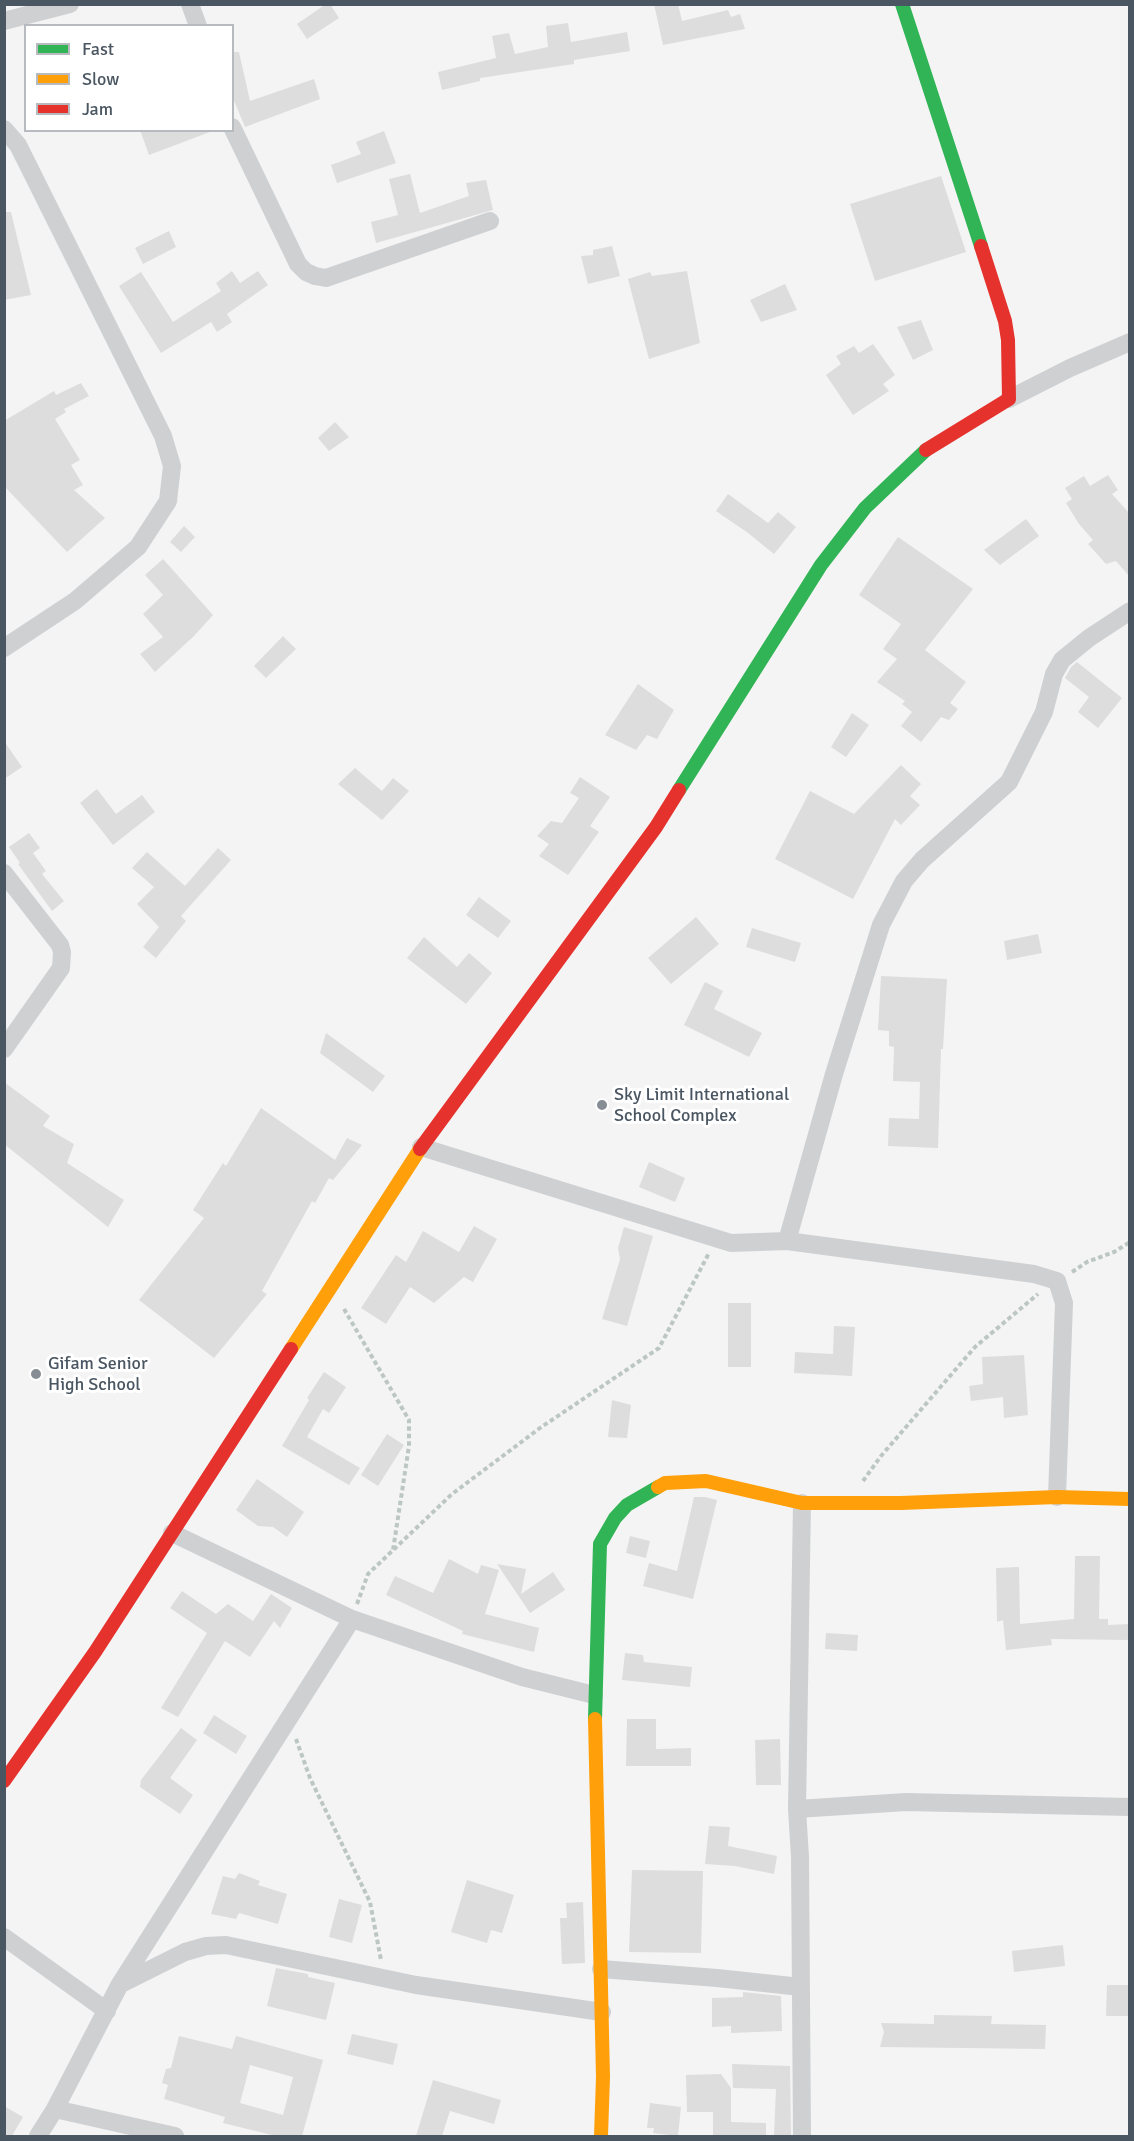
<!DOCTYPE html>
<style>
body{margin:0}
#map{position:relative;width:1134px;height:2141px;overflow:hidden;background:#f4f4f4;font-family:Signika,sans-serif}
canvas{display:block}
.frame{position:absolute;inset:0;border:6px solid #4a5661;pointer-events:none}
.legend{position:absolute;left:24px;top:24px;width:210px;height:108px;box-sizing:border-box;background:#fff;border:2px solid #b7bbc0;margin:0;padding:8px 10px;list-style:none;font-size:18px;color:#4a5661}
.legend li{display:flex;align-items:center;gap:12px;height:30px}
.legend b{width:30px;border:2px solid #b7bbc0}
</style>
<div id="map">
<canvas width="1134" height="2141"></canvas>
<div class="frame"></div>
<ul class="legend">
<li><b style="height:8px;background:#30b455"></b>Fast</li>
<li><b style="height:8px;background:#ff9f0a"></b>Slow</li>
<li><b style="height:8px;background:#e5322d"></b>Jam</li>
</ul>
</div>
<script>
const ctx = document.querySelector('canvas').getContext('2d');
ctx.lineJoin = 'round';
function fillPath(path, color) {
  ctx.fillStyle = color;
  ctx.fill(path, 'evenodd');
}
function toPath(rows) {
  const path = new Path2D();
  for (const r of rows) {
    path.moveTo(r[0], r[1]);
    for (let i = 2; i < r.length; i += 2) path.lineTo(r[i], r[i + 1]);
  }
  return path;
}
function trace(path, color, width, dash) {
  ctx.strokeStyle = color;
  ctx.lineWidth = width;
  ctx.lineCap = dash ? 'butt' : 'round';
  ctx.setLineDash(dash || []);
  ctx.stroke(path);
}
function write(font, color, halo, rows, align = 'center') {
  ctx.font = font + ' Signika,sans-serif';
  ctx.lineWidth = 6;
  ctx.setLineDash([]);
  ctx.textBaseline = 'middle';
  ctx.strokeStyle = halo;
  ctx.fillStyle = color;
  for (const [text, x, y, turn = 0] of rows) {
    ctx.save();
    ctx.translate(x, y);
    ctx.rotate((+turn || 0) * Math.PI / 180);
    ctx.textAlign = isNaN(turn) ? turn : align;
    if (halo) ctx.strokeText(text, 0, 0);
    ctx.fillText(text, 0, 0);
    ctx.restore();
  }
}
fillPath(toPath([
 [326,4,330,4,339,18,307,39,297,24],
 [654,4,678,4,682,21,728,10,731,17,740,14,745,29,663,45],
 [568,23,571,42,627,32,630,51,574,60,574,64,480,78,480,81,442,90,438,72,496,58,492,36,509,33,515,54,548,47,546,26],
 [232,52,239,52,250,101,314,79,320,99,245,127,232,96],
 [140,130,209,130,210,132,149,155],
 [384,131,396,163,337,183,331,165,361,154,356,142],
 [410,174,420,213,469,196,466,183,486,180,493,210,376,243,371,222,398,215,389,179],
 [941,176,966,252,875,281,850,204],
 [4,212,11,212,31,295,4,300],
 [169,231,176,247,143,264,135,248],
 [612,246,620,276,588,284,581,256,593,255,593,250],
 [232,271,240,283,258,271,268,285,227,314,232,322,217,332,211,322,161,353,119,286,141,272,173,322,221,291,216,283],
 [687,271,700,343,649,359,628,279,650,272,652,276],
 [785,284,797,310,761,322,750,300],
 [921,320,933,350,913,360,897,327],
 [873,344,895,375,883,384,889,391,853,415,826,375,841,364,836,356,854,346,859,353],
 [81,383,89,396,64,409,66,412,55,419,80,460,71,465,83,485,74,490,105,518,67,552,4,486,4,421,54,391,56,395],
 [335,422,349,437,329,451,318,438],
 [1108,475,1118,490,1112,494,1130,514,1130,577,1116,561,1106,564,1088,544,1093,540,1079,524,1066,503,1072,499,1065,488,1084,476,1090,486],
 [728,494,768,523,778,512,796,527,774,554,748,533,716,511],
 [1026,519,1039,536,1000,565,984,550],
 [184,526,195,537,181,552,170,542],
 [898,537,973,589,925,650,966,682,950,703,958,709,949,720,941,717,921,742,901,726,912,712,902,704,905,701,877,682,897,659,883,649,901,624,859,595],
 [163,559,213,615,194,636,155,672,140,654,163,637,143,614,163,595,145,575],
 [283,636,296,649,266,678,254,666],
 [1077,662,1122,698,1098,728,1078,712,1089,697,1065,678,1071,667],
 [638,684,674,710,657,739,647,735,636,750,605,735],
 [852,713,869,725,846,757,831,747],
 [4,741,22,767,4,779],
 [901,765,921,784,910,796,920,805,901,825,895,819,853,899,775,859,810,791,854,814],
 [355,768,382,791,393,778,409,791,382,820,338,784],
 [580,777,610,797,590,826,599,832,568,875,539,856,549,844,537,836,551,821,562,823,579,798,570,793],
 [97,789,116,814,142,795,155,812,113,845,80,803],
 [29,833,40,848,33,853,46,871,42,874,64,901,52,911,18,864,20,863,9,847],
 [218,848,231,860,181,916,186,921,156,958,143,947,159,927,137,904,154,887,132,868,147,852,185,886],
 [479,897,511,921,498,938,466,915],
 [696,917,719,944,671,984,648,958],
 [752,928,801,943,795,962,746,947],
 [1038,934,1042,953,1007,960,1004,941],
 [424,937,457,967,469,953,492,973,466,1004,407,958],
 [881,976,947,979,943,1049,941,1049,938,1148,888,1146,889,1118,919,1119,920,1082,893,1081,894,1047,889,1046,889,1031,878,1030],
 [705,982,723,991,714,1009,762,1033,749,1057,684,1025],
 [326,1033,385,1076,373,1092,320,1053],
 [4,1082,50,1116,43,1126,74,1144,67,1163,124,1200,108,1227,4,1144],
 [261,1108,335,1160,347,1138,362,1145,333,1180,329,1178,315,1203,312,1201,262,1291,267,1294,214,1358,139,1300,204,1218,193,1210,223,1163,226,1166],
 [649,1162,685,1178,675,1202,639,1187],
 [474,1226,497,1239,473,1282,464,1277,434,1303,410,1287,386,1324,361,1308,396,1255,406,1262,423,1231,459,1252],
 [624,1227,653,1236,627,1326,602,1319,620,1259,618,1248],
 [728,1303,751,1303,751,1367,728,1367],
 [834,1326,855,1327,852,1376,794,1373,795,1352,833,1354],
 [1024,1355,1028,1415,1004,1418,1003,1397,971,1401,969,1386,983,1384,982,1357],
 [324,1372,346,1387,329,1413,323,1409,307,1437,360,1468,349,1485,282,1446,309,1400,307,1398],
 [612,1400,631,1405,627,1438,608,1437],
 [387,1434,404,1445,378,1486,361,1475],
 [257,1479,304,1512,287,1537,273,1527,258,1526,236,1510],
 [694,1497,705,1497,717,1500,693,1599,643,1586,649,1563,677,1571],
 [630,1536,650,1541,646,1558,626,1553],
 [1075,1556,1100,1556,1099,1619,1108,1619,1108,1625,1130,1624,1130,1640,1051,1639,1052,1645,1006,1650,1003,1620,997,1622,996,1568,1019,1567,1020,1624,1074,1619],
 [449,1559,478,1574,481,1565,499,1570,485,1614,539,1628,534,1652,462,1634,463,1631,386,1595,395,1576,433,1593],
 [497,1564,526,1569,521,1594,553,1572,565,1590,530,1613],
 [182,1591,216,1614,228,1604,253,1621,271,1594,292,1608,280,1628,274,1621,250,1657,225,1641,178,1717,161,1708,207,1633,170,1608],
 [826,1633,858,1635,857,1651,825,1649],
 [625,1653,643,1655,644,1662,692,1667,690,1687,622,1680],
 [214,1715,247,1736,236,1754,203,1733],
 [627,1719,656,1719,656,1749,691,1748,691,1766,626,1766],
 [181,1728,197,1740,170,1778,193,1795,180,1814,140,1787,141,1780],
 [780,1739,781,1785,756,1785,755,1740],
 [709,1826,730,1827,728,1846,777,1856,774,1874,735,1866,705,1864],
 [632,1870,703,1871,701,1953,629,1952],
 [239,1873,260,1881,258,1885,287,1894,278,1924,239,1913,236,1919,211,1914,223,1876,235,1879],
 [467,1880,514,1895,502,1933,491,1930,487,1943,451,1932],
 [339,1899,362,1905,352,1943,329,1937],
 [583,1902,585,1963,562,1964,560,1918,567,1918,566,1903],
 [1063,1945,1065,1966,1014,1972,1012,1951],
 [276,1968,308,1974,308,1977,335,1983,326,2020,267,2006],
 [1107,1985,1130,1985,1130,2016,1106,2016],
 [743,1992,781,1996,782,2031,731,2033,731,2026,712,2027,712,1998,743,1997],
 [934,2015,992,2016,991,2024,1046,2025,1045,2049,880,2047,884,2032,881,2023,934,2024],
 [352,2034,398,2044,393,2065,347,2054],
 [179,2036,232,2049,236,2036,323,2060,302,2136,276,2136,223,2123,225,2117,164,2099,168,2085,162,2083,166,2069,171,2068],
 [250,2065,293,2077,283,2115,240,2103],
 [732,2064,790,2066,791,2136,774,2136,776,2089,733,2088],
 [721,2074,731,2088,731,2122,766,2123,766,2136,713,2136,713,2112,687,2112,686,2075],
 [433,2080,501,2100,494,2124,450,2111,442,2136,416,2136],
 [650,2103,681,2107,678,2136,653,2133,654,2128,647,2128],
 [4,2106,23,2117,12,2136,4,2136]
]), '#ddddde');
trace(toPath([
 [1072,1272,1087,1262,1114,1252,1130,1242],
 [344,1309,409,1420,409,1446,393,1550],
 [863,1481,881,1456,975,1347,1038,1294],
 [357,1604,368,1574,452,1494,540,1428,659,1348,709,1253],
 [296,1739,310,1778,370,1902,381,1960]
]), '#bcc7c4', 4, [4.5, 3]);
trace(toPath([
 [190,4,198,26],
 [4,21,70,4],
 [232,127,298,264,306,272,315,276,326,278,490,221],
 [4,129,18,145,163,436,172,466,168,501,138,547,75,601,4,648],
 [1009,399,1070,368,1130,342],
 [4,873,60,945,62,952,61,968,4,1049],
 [421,1147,731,1243,787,1241,1034,1274,1057,1281,1064,1303,1057,1497],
 [787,1241,834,1074,881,925,904,881,922,860,1009,782,1044,712,1054,674,1062,660,1089,638,1130,611],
 [172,1533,352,1619],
 [797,1809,906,1802,1130,1807],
 [4,1937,107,2011],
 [601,1969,717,1978,801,1987],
 [123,1983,185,1952,206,1946,226,1945,416,1985,602,2012],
 [55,2109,175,2136],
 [38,2136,55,2109,120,1984,352,1619,522,1677,594,1695],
 [802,2136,800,1857,797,1809,802,1503]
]), '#ced0d2', 18);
trace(toPath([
 [902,4,981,246],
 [679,790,821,565,865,508,926,450],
 [595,1719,600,1544,615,1518,627,1505,658,1487]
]), '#30b455', 14);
trace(toPath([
 [291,1349,420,1149],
 [658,1487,665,1483,706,1481,802,1503,901,1503,1057,1497,1130,1499],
 [595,1719,603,2077,601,2136]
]), '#ff9f0a', 14);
trace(toPath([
 [926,450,1009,399,1008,340,1005,321,981,246],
 [420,1149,656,827,679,790],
 [4,1781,95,1652,291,1349]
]), '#e5322d', 14);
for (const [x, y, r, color] of [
 [602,1105,6,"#868d94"],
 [36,1374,6,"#868d94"]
]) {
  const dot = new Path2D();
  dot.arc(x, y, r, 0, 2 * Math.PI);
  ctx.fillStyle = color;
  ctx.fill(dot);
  trace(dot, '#fff', 2);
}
write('18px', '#4a5661', '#fff', [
 ["Sky Limit International",614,1095],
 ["School Complex",614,1116],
 ["Gifam Senior",48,1364],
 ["High School",48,1385]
], 'left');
</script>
